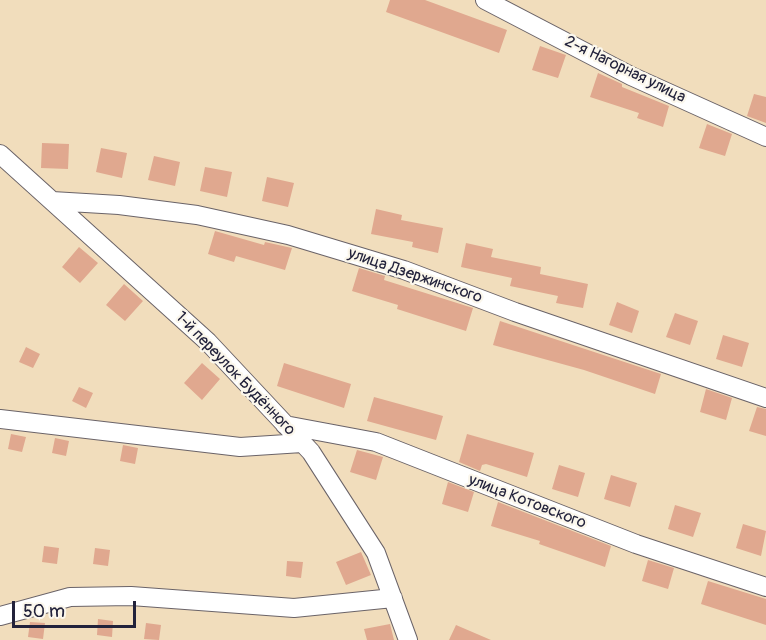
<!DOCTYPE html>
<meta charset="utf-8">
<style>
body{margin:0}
#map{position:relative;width:766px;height:640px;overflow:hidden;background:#f1ddbc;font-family:Pangolin,sans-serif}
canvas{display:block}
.scale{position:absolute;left:12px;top:601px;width:124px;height:27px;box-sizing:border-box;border:3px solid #22223b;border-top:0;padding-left:8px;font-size:18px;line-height:21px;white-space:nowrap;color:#22223b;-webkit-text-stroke:4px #fbf7ec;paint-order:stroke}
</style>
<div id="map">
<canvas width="766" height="640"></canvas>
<div class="scale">50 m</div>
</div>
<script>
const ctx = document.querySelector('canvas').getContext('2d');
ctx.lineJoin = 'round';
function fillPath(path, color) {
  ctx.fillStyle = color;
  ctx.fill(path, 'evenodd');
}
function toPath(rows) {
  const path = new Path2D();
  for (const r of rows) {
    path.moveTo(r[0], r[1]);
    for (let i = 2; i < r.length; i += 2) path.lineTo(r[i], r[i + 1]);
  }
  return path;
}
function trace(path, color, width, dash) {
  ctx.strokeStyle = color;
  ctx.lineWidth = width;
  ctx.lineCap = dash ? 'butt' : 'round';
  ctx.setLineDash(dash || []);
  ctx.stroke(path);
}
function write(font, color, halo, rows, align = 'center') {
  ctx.font = font + ' Pangolin,sans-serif';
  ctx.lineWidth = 4.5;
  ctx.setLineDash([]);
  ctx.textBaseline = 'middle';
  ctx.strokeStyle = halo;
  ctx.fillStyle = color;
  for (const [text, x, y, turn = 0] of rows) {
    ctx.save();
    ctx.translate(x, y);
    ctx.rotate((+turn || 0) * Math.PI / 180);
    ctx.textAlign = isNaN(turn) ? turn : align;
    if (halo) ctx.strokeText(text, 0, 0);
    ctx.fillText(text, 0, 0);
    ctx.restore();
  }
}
fillPath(toPath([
 [390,0,425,0,507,30,499,53,386,12],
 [540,46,566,55,558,78,532,70],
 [598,73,622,84,622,87,669,106,663,127,637,118,639,113,590,97],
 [754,94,766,97,766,123,747,116],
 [707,124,732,134,725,156,699,148],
 [42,143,69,144,68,169,41,168],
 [101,148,127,153,122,178,96,172],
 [154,156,180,162,175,186,148,180],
 [205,167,232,172,227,197,200,191],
 [267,177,294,183,288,207,262,201],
 [376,209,402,215,401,220,443,228,438,253,412,247,413,242,371,234],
 [215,231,264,245,265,242,292,248,285,270,236,256,234,262,208,254],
 [466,243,493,249,491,257,541,267,540,274,588,284,583,308,556,303,558,296,510,286,512,278,461,267],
 [79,247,98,263,80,283,62,267],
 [359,268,385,276,384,280,473,308,466,331,397,309,398,305,352,291],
 [124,284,143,301,125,321,106,305],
 [617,302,639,311,632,333,609,325],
 [675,313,698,321,690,345,666,337],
 [500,321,661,374,655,394,584,370,493,345],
 [723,335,749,343,742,367,716,359],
 [26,347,40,354,33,368,19,362],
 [202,363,220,379,202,400,184,383],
 [284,363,351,384,344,408,277,386],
 [79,387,93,393,86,408,72,401],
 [706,389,732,398,726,420,700,412],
 [374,397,443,416,436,440,367,421],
 [757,407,766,409,766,436,749,431],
 [11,434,26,437,22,452,8,449],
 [467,434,534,453,527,477,486,464,482,465,480,471,459,462],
 [55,438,69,441,66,456,52,453],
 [123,445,138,448,135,464,120,461],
 [357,450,383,457,376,480,350,472],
 [559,465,585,473,578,497,552,489],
 [611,475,637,483,630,507,604,499],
 [448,482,474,492,468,512,442,504],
 [498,502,611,546,605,567,539,544,540,541,491,526],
 [675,505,701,513,693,537,668,529],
 [743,524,766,531,761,556,736,548],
 [44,546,59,548,57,564,42,562],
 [95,548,110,550,108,566,93,564],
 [361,552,371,575,346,585,336,562],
 [648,560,674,568,668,589,642,581],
 [287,561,303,562,301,578,286,576],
 [708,581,766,599,766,625,701,604],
 [98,619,113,621,112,637,97,635],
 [30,622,45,623,43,639,28,637],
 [146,623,161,625,159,640,144,639],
 [390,624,394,640,367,640,364,629],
 [456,625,491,640,449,640]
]), '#e0a88f');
const minor = toPath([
 [485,0,631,76,766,137],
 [0,154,208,342,311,452,376,553,408,640],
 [52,201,119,205,197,215,288,235,404,270,515,312,766,398],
 [0,419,240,447,302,443],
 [285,425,376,442,636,544,766,587],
 [0,616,70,597,131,596,294,608,393,598]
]);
trace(minor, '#6a6368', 20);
trace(minor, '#fff', 18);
write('16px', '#22223b', '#fbf7ec', [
 ["2-я Нагорная улица",625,70,26],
 ["улица Дзержинского",415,276,19],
 ["1-й переулок Будённого",235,374,46],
 ["улица Котовского",527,502,21]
]);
</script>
